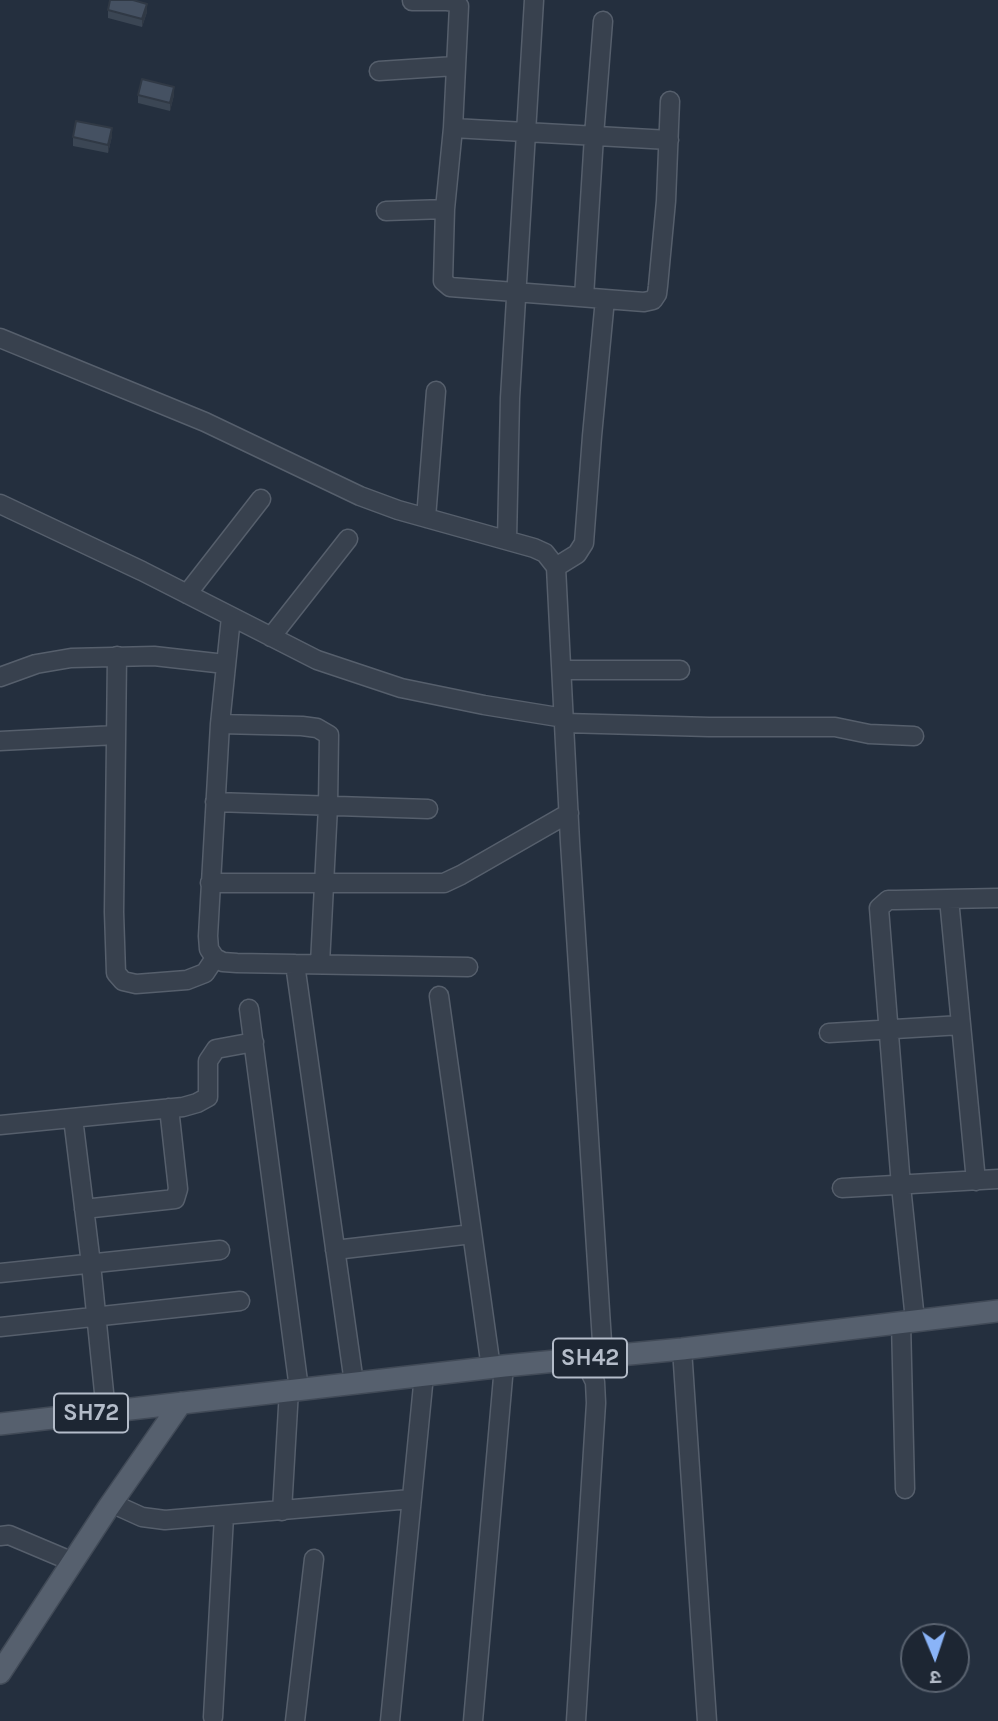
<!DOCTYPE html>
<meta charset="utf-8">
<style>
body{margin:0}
#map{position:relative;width:998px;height:1721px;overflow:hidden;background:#242f3e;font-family:Karla,"Noto Sans Devanagari",sans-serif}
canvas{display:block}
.north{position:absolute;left:900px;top:1623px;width:70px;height:70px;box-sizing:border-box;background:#1d2633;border:2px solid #59626f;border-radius:50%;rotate:178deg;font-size:19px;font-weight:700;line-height:28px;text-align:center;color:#b4bcc9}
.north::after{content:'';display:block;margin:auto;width:24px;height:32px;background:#8ab4f8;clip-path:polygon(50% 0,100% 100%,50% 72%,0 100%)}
</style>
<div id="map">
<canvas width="998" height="1721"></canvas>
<div class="north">उ</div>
</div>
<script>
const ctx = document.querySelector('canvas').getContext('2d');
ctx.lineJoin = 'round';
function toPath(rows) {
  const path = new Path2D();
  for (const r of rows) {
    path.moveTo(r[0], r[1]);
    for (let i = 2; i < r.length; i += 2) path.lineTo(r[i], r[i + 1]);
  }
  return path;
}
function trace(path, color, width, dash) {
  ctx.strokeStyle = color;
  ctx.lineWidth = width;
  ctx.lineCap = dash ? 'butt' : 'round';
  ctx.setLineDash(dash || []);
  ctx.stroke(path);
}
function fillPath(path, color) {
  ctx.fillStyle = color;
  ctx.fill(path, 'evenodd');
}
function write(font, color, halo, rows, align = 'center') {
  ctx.font = font + ' Karla,sans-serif';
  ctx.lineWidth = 5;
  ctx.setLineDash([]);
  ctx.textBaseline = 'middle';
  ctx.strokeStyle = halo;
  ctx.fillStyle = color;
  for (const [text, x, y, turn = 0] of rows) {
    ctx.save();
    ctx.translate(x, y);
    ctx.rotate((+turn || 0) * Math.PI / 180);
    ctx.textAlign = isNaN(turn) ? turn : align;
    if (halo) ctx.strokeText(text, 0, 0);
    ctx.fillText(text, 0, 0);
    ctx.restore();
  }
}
const minor = toPath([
 [412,1,447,1,455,2,459,6,453,128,669,140],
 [379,71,455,66],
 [445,209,453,128],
 [386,211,445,209,443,281,450,287,644,302,653,300,657,294,658,286,666,201,670,101],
 [584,297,594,136,603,21],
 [0,338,205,422,360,496,398,510,534,548,545,553,556,567,570,842,603,1357],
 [0,504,142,571,317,660,401,688,484,705,564,718],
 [426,518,436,391],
 [507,540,510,398,534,0],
 [556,567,577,554,584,543,592,436,605,299],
 [187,594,261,499],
 [231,617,220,724,208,936,209,949,215,958,223,962,237,963,468,967],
 [271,637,348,539],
 [117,656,114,912,116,973,123,981,136,984,187,980,205,973,215,958],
 [562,670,680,670],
 [0,677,36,664,71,658,154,656,225,664],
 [565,723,709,727,835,727,869,734,914,736],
 [220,724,302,726,317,728,329,735,328,806,320,964],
 [0,741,116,735],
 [215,802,428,809],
 [210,883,444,883,461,875,569,813],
 [949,899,976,1181],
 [295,964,354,1383],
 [439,996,491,1368],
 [249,1009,299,1389],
 [829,1033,961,1025],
 [73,1118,91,1264,106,1412],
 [0,1125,183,1107,197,1103,208,1097,208,1061,216,1049,254,1042],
 [842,1188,998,1179],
 [84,1209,175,1199,178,1189,169,1108],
 [335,1250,472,1234],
 [0,1273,220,1250],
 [915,1320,901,1186,879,908,888,900,896,900,998,898],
 [901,1322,905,1489],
 [0,1327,240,1301],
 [682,1349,707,1721],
 [111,1503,142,1517,165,1520,411,1499],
 [282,1511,289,1390],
 [0,1536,9,1535,73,1562],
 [213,1717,224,1516],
 [295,1721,314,1559],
 [390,1721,424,1375],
 [473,1721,504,1366],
 [576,1721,596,1403,595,1382,584,1359]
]);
const major = toPath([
 [0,1424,504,1366,682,1349,998,1311],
 [0,1673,108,1508,181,1403]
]);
trace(minor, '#565f6c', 21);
trace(major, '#414a57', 24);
trace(minor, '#38414e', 18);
trace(major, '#56606e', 21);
fillPath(toPath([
 [108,10,147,12,142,27,108,18],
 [138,95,174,95,170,111,138,103],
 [112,136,108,153,73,146,73,137]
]), '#3b4654');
fillPath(toPath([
 [147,4,147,12,142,27,142,19],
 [174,87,174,95,170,111,170,103],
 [112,128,112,136,108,153,108,145]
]), '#303945');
const building = toPath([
 [110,0,133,0,147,4,142,19,108,10,110,0],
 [142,79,174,87,170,103,138,95,142,79],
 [76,121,112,128,108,145,73,137,76,121]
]);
fillPath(building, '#455162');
trace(building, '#303945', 2);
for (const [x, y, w] of [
 [590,1358,74],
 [91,1413,74]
]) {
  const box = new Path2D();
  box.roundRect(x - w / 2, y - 19.5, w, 39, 5);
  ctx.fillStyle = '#1d2633';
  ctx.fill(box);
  trace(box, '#b4bcc9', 2);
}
write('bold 23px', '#b4bcc9', null, [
 ["SH42",590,1358],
 ["SH72",91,1413]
]);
</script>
